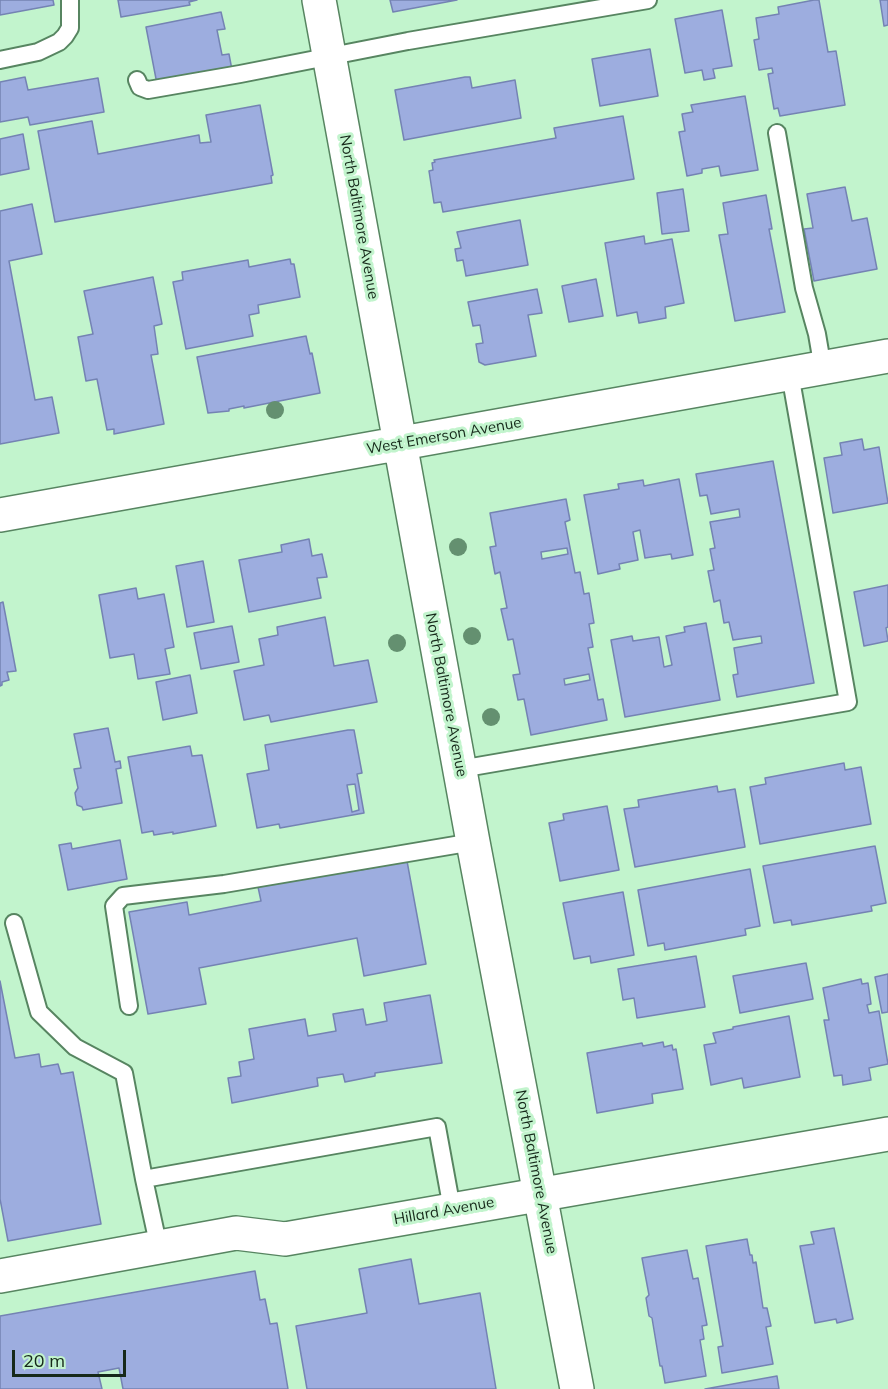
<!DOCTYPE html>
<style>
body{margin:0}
#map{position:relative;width:888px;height:1389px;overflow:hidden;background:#c2f4cd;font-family:Mulish,sans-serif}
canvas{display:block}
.scale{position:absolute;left:12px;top:1350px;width:114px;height:27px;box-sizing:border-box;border:3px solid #16291a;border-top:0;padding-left:8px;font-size:18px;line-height:21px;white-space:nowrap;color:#16291a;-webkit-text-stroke:4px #c2f4cd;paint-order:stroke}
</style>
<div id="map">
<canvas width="888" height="1389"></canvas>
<div class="scale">20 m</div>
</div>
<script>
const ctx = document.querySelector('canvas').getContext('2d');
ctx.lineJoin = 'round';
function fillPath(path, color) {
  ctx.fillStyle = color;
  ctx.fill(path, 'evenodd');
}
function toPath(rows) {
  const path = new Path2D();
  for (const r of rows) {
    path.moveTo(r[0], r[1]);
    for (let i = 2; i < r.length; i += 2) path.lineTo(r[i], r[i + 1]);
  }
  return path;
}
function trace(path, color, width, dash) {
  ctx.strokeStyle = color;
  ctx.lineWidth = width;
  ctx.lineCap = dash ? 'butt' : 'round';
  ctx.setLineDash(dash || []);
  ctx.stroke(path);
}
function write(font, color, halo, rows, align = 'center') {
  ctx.font = font + ' Mulish,sans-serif';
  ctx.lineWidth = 6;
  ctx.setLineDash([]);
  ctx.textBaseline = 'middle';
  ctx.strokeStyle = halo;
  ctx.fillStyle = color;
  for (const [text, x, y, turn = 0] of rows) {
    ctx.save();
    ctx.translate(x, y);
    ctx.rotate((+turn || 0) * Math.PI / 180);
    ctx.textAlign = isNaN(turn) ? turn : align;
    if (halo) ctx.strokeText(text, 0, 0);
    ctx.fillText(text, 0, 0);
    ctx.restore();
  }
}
const building = toPath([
 [0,0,53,0,54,5,0,15,0,0],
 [118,0,197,0,189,2,190,5,121,17,118,0],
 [390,0,457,0,393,12,390,0],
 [814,0,819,0,828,52,836,51,845,105,780,116,778,108,774,109,768,74,773,73,772,68,759,70,754,40,759,39,756,18,779,14,778,7,814,0],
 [880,0,888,0,888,25,884,26,880,0],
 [722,10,732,66,713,69,715,78,704,80,702,70,685,73,675,19,722,10],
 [221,12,225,29,217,30,222,55,229,54,232,70,157,84,146,27,221,12],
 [650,49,658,96,600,106,592,59,650,49],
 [25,77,28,90,98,78,104,112,30,125,28,117,0,122,0,82,25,77],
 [465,77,470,77,472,88,515,80,521,118,404,140,395,90,465,77],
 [745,96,758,170,721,176,719,166,702,169,702,173,687,176,679,132,685,131,682,114,693,112,691,105,745,96],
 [260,105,273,175,271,176,272,183,55,222,38,131,92,121,98,154,199,135,200,143,211,142,206,115,260,105],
 [623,116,634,179,443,212,441,202,434,203,429,171,433,170,432,163,435,162,434,160,556,138,554,128,623,116],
 [23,134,29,169,0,175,0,139,23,134],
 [845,187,852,221,867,218,877,269,814,281,804,229,813,228,807,194,845,187],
 [683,189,689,231,662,234,657,193,683,189],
 [766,195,772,229,769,229,785,312,735,321,719,235,728,234,723,203,766,195],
 [32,204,42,254,9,261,35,400,52,397,59,433,0,444,0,211,32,204],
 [520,220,528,265,466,276,463,260,457,261,455,249,461,248,457,232,520,220],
 [644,236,645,244,672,239,684,303,665,307,666,318,639,323,637,312,617,316,605,243,644,236],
 [290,259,291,264,294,264,300,297,258,305,259,313,249,315,253,336,186,349,173,282,183,280,182,272,248,260,249,267,290,259],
 [153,277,162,324,154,326,158,354,151,355,164,424,114,434,114,429,107,430,97,379,86,381,78,337,93,334,84,291,153,277],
 [596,279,603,316,569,322,562,286,596,279],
 [537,289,542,313,528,315,536,356,485,365,479,362,476,344,483,343,480,325,473,326,468,302,537,289],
 [306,336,310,354,312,353,320,393,244,408,244,406,229,409,229,411,208,413,197,357,306,336],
 [862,439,864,450,879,447,888,503,833,513,824,458,842,455,840,443,862,439],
 [773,461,814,683,737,697,733,675,738,674,734,648,762,643,761,636,733,640,729,622,724,623,720,600,714,602,708,571,714,570,710,549,715,548,710,522,740,517,739,509,711,514,707,495,700,496,696,474,773,461],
 [679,479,693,555,672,559,671,554,645,558,640,530,633,532,638,560,619,564,620,569,598,574,584,495,619,489,618,484,643,480,644,486,679,479],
 [566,499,570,520,565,522,575,573,580,572,584,594,589,593,594,623,589,624,593,647,588,648,598,700,603,699,607,720,531,735,524,699,518,700,513,675,520,674,513,639,508,640,501,609,507,608,500,572,495,574,490,547,496,546,490,513,566,499],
 [567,548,568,554,542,559,541,552,567,548],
 [589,674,590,680,565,685,564,679,589,674],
 [309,539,312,556,322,554,327,577,317,578,321,598,249,612,239,560,282,552,281,545,309,539],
 [203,561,214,622,187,627,176,566,203,561],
 [888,585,888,627,886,628,888,641,864,646,854,592,888,585],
 [136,588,138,599,164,594,174,647,165,649,170,674,138,679,134,654,110,658,99,595,136,588],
 [3,602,16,671,7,672,9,680,2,682,2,685,0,686,0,603,3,602],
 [325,617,334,666,368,660,377,702,271,722,269,715,244,720,234,671,264,665,259,639,278,635,277,627,325,617],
 [706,623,720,700,625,717,611,640,632,636,633,641,659,637,664,667,672,665,666,636,685,632,684,627,706,623],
 [232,626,239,662,201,669,194,633,232,626],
 [190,675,197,713,163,720,156,682,190,675],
 [108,728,115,762,120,761,121,768,116,769,122,803,83,810,82,807,77,805,75,793,78,788,74,769,81,768,74,734,108,728],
 [348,730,354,730,362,773,357,774,364,813,280,828,279,824,257,828,247,774,269,770,265,745,348,730],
 [355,784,359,810,352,812,347,785,355,784],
 [190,746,192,756,202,755,216,826,173,834,173,832,154,835,153,831,142,833,128,757,190,746],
 [844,763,845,770,861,767,871,824,760,844,750,787,766,784,765,778,844,763],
 [717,786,718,792,735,789,745,847,635,867,624,809,639,807,638,800,717,786],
 [607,806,619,870,560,881,549,823,564,820,563,814,607,806],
 [120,840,127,879,68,890,59,845,71,843,72,849,120,840],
 [875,846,886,903,871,906,872,911,792,925,791,920,774,923,763,866,875,846],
 [407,861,426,964,364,976,357,938,199,968,206,1004,148,1014,129,912,187,902,189,915,261,901,258,887,361,867,361,870,407,861],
 [750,869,760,926,745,929,746,935,665,950,664,943,648,946,638,890,750,869],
 [623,892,634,955,591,963,590,956,574,959,563,903,623,892],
 [696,956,705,1007,637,1018,634,998,623,1000,618,969,696,956],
 [806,963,813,999,740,1013,733,976,806,963],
 [888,974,888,1012,882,1013,875,977,888,974],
 [861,979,862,984,868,983,871,1004,867,1005,869,1013,879,1011,888,1064,869,1068,871,1080,843,1085,842,1075,834,1076,824,1020,829,1020,823,988,861,979],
 [0,981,15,1058,39,1054,41,1067,58,1064,61,1074,73,1072,101,1224,8,1241,0,1199,0,981],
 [430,995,442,1063,375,1073,375,1076,345,1082,343,1074,317,1078,318,1086,232,1103,228,1078,241,1076,239,1062,254,1059,249,1029,305,1019,308,1036,336,1031,333,1014,363,1009,366,1025,387,1021,384,1003,430,995],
 [789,1016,800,1077,744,1088,742,1078,711,1085,704,1045,716,1043,713,1033,733,1029,733,1027,789,1016],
 [663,1042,664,1047,672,1045,673,1050,676,1049,683,1089,652,1094,653,1103,597,1113,587,1053,642,1043,643,1046,663,1042],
 [834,1228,853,1319,837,1323,836,1319,815,1323,800,1246,814,1244,811,1232,834,1228],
 [747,1239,750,1255,752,1255,753,1263,756,1262,763,1308,767,1308,771,1326,766,1327,773,1364,722,1373,718,1347,723,1346,706,1246,747,1239],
 [687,1250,693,1279,698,1278,707,1325,702,1326,704,1339,700,1340,706,1376,665,1383,662,1366,660,1366,652,1318,649,1316,646,1298,649,1295,642,1258,687,1250],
 [411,1259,419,1304,480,1293,496,1389,307,1389,296,1326,367,1313,359,1269,411,1259],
 [255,1271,260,1300,265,1299,270,1324,277,1323,288,1389,123,1389,119,1368,98,1372,102,1389,0,1389,0,1316,255,1271],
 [777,1376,779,1389,705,1389,777,1376]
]);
fillPath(building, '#9daddf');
trace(building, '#7483b3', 1.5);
const lane = toPath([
 [0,60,38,52,59,42,65,36,70,28,70,0],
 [137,80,140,87,148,90,240,74,408,41,648,0],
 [777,133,804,288,817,334,823,369],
 [460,769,848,702,790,374],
 [14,923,39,1012,75,1047,124,1073,144,1179],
 [129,1006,114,906,123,896,224,884,473,842],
 [159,1248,144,1179,437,1127,452,1209]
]);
const street = toPath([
 [0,1276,236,1233,285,1239,888,1134]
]);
const secondary = toPath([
 [319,0,473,842,577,1389],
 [0,515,888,356]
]);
trace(lane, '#578561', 20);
trace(street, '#578561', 36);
trace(secondary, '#578561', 36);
trace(lane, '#fff', 16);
trace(street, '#fff', 33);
trace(secondary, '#fff', 33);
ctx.fillStyle = '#649070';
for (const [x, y] of [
 [275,410],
 [458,547],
 [472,636],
 [397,643],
 [491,717]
]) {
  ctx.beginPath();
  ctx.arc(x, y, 9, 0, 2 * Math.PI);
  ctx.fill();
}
write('15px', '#16291a', '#c2f4cd', [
 ["North Baltimore Avenue",359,217,80],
 ["West Emerson Avenue",444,436,-10],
 ["North Baltimore Avenue",446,695,79],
 ["North Baltimore Avenue",536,1172,79],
 ["Hillard Avenue",444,1211,-10]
]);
</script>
